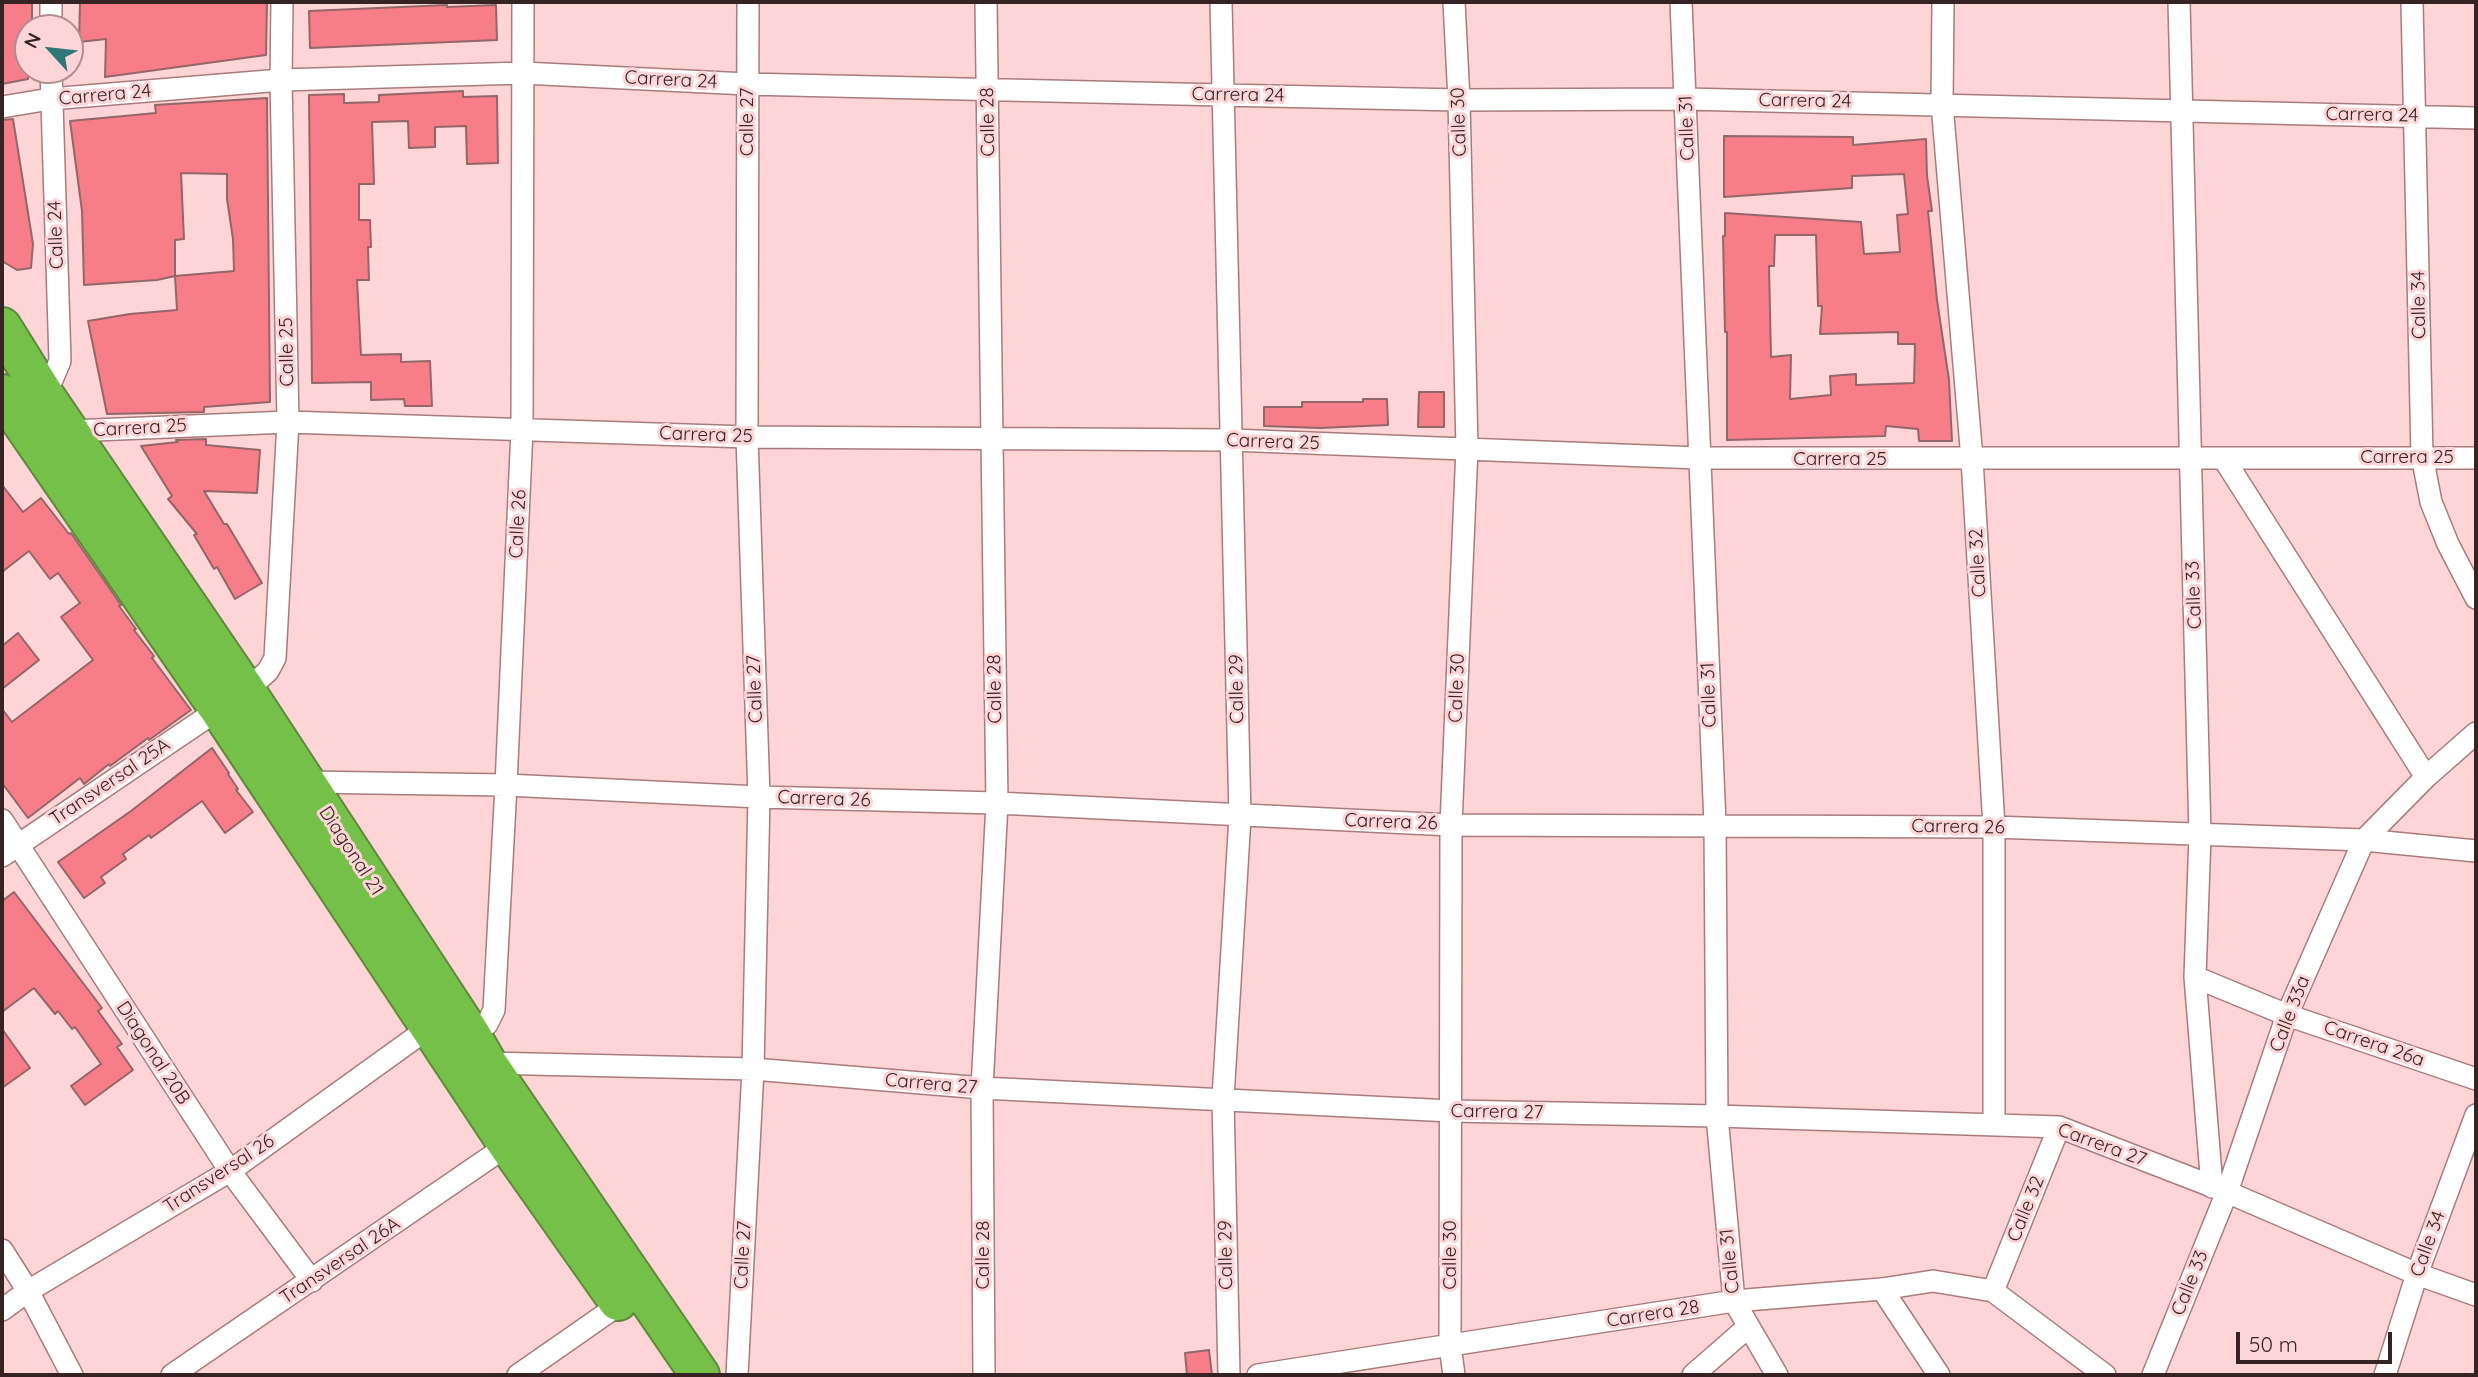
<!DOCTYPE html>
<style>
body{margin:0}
#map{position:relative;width:2478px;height:1377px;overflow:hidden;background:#fed5d6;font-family:Quicksand,sans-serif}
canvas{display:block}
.frame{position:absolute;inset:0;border:4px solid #362324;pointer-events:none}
.north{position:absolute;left:14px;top:14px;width:70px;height:70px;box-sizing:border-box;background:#fed5d6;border:2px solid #ae8e8f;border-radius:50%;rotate:297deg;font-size:19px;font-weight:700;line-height:28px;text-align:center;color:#362324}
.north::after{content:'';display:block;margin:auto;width:24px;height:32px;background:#2e7878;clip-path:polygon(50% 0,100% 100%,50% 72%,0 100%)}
.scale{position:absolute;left:2236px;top:1332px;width:156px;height:32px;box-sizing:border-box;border:4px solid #362324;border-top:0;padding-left:9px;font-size:21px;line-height:24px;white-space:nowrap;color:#362324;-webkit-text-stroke:5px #fed5d6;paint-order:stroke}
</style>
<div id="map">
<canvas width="2478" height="1377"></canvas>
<div class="frame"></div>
<div class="north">N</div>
<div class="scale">50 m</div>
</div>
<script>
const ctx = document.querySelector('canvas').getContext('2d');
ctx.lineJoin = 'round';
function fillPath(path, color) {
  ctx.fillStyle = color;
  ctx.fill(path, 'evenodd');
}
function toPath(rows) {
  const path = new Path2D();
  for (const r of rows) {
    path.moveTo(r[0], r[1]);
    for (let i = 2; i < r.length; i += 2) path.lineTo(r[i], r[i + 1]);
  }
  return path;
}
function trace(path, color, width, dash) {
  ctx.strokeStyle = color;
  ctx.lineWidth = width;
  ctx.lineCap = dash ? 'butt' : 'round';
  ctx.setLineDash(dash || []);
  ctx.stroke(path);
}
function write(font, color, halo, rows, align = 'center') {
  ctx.font = font + ' Quicksand,sans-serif';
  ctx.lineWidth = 6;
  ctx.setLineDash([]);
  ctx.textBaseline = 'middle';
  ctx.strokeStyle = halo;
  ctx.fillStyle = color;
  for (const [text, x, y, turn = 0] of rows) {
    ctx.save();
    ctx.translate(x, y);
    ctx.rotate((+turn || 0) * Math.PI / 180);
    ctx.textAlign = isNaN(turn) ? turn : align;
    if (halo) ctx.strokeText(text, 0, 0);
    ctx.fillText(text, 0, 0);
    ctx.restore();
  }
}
const building = toPath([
 [2,2,32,2,32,28,28,28,28,79,2,84,2,2],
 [80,2,267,2,266,55,105,77,106,39,79,42,80,2],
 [447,5,447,7,496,5,497,40,310,48,309,11,447,5],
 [463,91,463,97,497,96,498,163,467,164,466,126,435,127,435,147,409,148,408,121,372,122,374,184,359,184,359,220,370,220,371,247,368,247,369,280,357,280,361,355,401,354,401,362,430,361,432,406,405,406,404,399,371,400,371,382,312,383,309,95,344,94,344,103,379,102,379,95,463,91],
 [267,98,270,402,204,407,204,412,107,414,88,321,130,314,177,310,175,276,157,280,84,285,82,211,70,121,156,113,155,105,267,98],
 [181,173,227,174,227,199,233,239,234,271,175,276,175,240,184,239,181,173],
 [13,119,33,244,31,268,17,270,2,261,2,120,13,119],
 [1724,136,1853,137,1853,145,1926,139,1927,176,1932,211,1928,211,1937,300,1949,380,1952,441,1919,441,1918,429,1886,426,1885,436,1727,440,1727,332,1725,332,1723,236,1725,236,1725,213,1861,222,1864,254,1900,252,1897,215,1908,214,1904,174,1852,176,1852,188,1724,197,1724,136],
 [1775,235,1816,235,1818,306,1822,306,1820,334,1898,332,1898,344,1915,344,1914,383,1856,385,1856,374,1830,376,1831,395,1790,399,1791,355,1771,357,1769,266,1774,266,1775,235],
 [1419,392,1444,392,1444,427,1418,427,1419,392],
 [1363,399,1387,399,1388,425,1320,428,1264,426,1264,407,1302,407,1302,402,1363,402,1363,399],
 [206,439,206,445,260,450,257,493,204,491,224,524,227,524,262,583,235,599,217,567,214,569,194,535,197,534,168,499,172,496,141,446,178,442,176,440,206,439],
 [2,485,23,512,41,498,69,534,71,533,121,605,119,606,136,629,134,630,154,656,152,658,191,710,149,740,148,738,110,766,109,764,84,784,80,778,28,818,2,783,2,709,12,722,93,660,61,617,80,603,58,573,50,579,29,551,2,572,2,485],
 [18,633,39,660,2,689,2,646,18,633],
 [212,748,229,773,228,774,238,789,236,790,253,812,225,833,202,801,151,838,149,835,123,854,126,859,101,877,105,883,84,898,58,862,131,811,212,748],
 [14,892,102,1008,98,1011,122,1044,117,1047,133,1070,85,1105,71,1086,101,1064,75,1027,72,1029,58,1011,55,1014,34,988,2,1012,2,901,14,892],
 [2,1029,30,1068,2,1088,2,1029],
 [1209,1350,1212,1375,1187,1375,1185,1353,1209,1350]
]);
fillPath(building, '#f77d88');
trace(building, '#936668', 2);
const street = toPath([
 [1221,2,1240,817,1223,1098,1229,1375],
 [1681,2,1715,824,1717,1116,1734,1301,1777,1375],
 [1943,2,1942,104,1972,459,1994,827,1994,1124],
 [2179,2,2200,835,2195,977,2212,1187],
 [2412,2,2422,456,2431,502,2448,544,2476,598],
 [51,28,51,2],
 [2,107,50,99,281,80,523,73,747,84,1222,95,1459,100,1686,99,2476,118],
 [45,396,60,361,51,70],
 [71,431,288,422,747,437,1231,440,1699,458,2476,458],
 [2224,459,2426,777],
 [246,691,268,671,275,658,288,422,281,80,282,2],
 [306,782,506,785,759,797,997,803,1451,825,1994,827,2364,840,2476,851],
 [2,820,230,1171,312,1281],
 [2,856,219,709],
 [2195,977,2287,1015,2476,1079],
 [471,1035,487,1024,494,1010,506,785,522,429,523,2],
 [487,1063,753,1069,982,1088,1451,1111,1717,1116,2059,1127,2227,1192,2417,1274,2476,1295],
 [2,1250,28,1291,72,1375],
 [1882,1289,1939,1375],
 [1993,1291,2059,1127],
 [2,1310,28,1291,230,1171,430,1027],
 [172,1375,508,1145],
 [518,1375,620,1304],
 [737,1375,753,1069,759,797,747,437,748,2],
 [984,1375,982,1088,997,803,986,2],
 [1258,1375,1734,1301,1882,1289,1933,1281,1993,1291,2105,1375],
 [1454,1375,1450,1346,1451,825,1467,448,1459,100,1454,2],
 [1693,1375,1748,1327],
 [2153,1375,2227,1192,2287,1015,2364,840,2426,777,2476,733],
 [2385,1375,2417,1274,2476,1115]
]);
const highway = toPath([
 [2,327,45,396,246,691,471,1035,487,1063,700,1375],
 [2,394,219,709,508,1145,618,1301]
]);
trace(street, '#a97b7c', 24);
trace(highway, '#5e893c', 42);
trace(street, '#fff', 21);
trace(highway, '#74c049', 38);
write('19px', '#362324', '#fed5d6', [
 ["Carrera 24",671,80,3],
 ["Carrera 24",105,95,-5],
 ["Carrera 24",1238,95,1],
 ["Carrera 24",1805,101,1],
 ["Carrera 24",2372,115,1],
 ["Calle 27",747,122,-90],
 ["Calle 28",988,122,-91],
 ["Calle 30",1459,122,-92],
 ["Calle 31",1687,128,-92],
 ["Calle 24",56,235,-92],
 ["Calle 34",2419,305,-91],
 ["Calle 25",287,352,-91],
 ["Carrera 25",140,428,-3],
 ["Carrera 25",706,435,2],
 ["Carrera 25",1273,442,2],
 ["Carrera 25",2407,457],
 ["Carrera 25",1840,459],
 ["Calle 26",518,524,-87],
 ["Calle 32",1978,563,-93],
 ["Calle 33",2194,595,-92],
 ["Calle 30",1457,688,-88],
 ["Calle 27",755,689,-92],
 ["Calle 28",995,689,-91],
 ["Calle 29",1237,689,-91],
 ["Calle 31",1709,695,-92],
 ["Transversal 25A",110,782,-34],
 ["Carrera 26",824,799,2],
 ["Carrera 26",1391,822,2],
 ["Carrera 26",1958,827,1],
 ["Diagonal 21",351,851,57],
 ["Calle 33a",2290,1014,-69],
 ["Carrera 26a",2374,1044,19],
 ["Diagonal 20B",153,1053,57],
 ["Carrera 27",931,1084,5],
 ["Carrera 27",1497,1112,1],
 ["Carrera 27",2102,1145,20],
 ["Transversal 26",219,1174,-33],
 ["Calle 32",2026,1209,-68],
 ["Calle 34",2428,1244,-70],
 ["Calle 27",743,1255,-87],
 ["Calle 28",983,1255,-90],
 ["Calle 29",1226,1255,-91],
 ["Calle 30",1450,1255,-90],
 ["Transversal 26A",340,1261,-34],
 ["Calle 31",1730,1261,-96],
 ["Calle 33",2190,1283,-68],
 ["Carrera 28",1653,1314,-9]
]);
</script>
